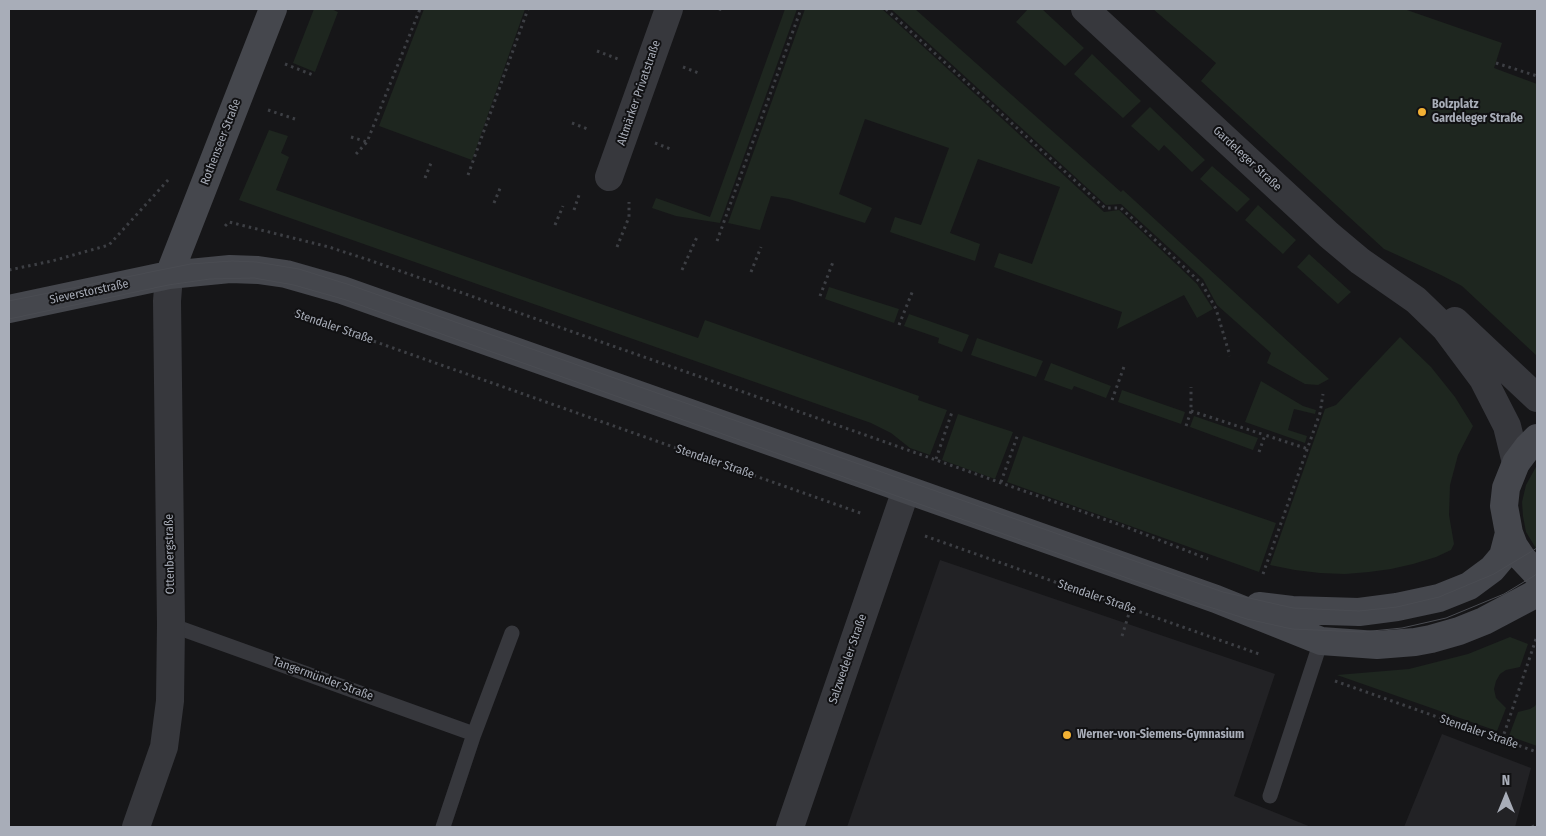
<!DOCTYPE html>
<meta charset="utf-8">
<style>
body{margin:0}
#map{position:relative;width:1546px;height:836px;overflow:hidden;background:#161618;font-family:"Fira Sans Condensed",sans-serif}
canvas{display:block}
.frame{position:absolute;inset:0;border:10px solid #a8adb8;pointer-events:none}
.north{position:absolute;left:1481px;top:771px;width:50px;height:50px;-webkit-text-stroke:4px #111113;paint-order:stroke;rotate:0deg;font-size:14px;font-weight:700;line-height:20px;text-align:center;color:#a8adb8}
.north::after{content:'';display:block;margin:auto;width:18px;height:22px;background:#a8adb8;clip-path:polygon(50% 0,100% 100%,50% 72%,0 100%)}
</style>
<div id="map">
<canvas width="1546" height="836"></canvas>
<div class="frame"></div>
<div class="north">N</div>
</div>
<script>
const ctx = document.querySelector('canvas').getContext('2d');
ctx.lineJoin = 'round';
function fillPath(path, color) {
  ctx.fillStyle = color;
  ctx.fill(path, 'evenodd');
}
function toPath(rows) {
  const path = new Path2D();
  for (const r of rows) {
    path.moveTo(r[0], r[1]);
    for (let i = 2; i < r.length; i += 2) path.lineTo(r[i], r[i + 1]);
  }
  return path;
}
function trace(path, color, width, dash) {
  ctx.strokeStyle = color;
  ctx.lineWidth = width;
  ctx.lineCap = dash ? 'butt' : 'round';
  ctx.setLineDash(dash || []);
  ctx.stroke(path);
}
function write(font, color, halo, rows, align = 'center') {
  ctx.font = font + ' "Fira Sans Condensed",sans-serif';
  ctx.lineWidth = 4;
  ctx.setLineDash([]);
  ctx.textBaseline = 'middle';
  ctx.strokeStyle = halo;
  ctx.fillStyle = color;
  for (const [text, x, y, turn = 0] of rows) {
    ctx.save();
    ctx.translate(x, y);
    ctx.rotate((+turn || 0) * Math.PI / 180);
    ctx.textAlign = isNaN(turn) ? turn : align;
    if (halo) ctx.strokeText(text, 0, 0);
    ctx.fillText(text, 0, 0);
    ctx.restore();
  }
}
fillPath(toPath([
 [940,560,1275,674,1234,796,1311,827,847,827],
 [1442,734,1531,768,1515,827,1404,827]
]), '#222225');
fillPath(toPath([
 [314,9,331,9,338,12,315,72,293,63],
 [424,9,525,9,472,160,379,126],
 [785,9,797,9,720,223,676,216,652,208,656,198,710,217],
 [805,9,882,9,1104,212,1119,210,1197,284,1213,309,1197,318,1184,295,1117,329,1122,312,994,267,999,253,1032,264,1060,187,978,159,950,233,980,244,975,261,890,232,895,217,921,225,949,148,865,119,839,194,872,208,865,223,789,199,771,196,760,230,728,223],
 [891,9,915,9,1121,192,1123,190,1329,379,1318,385,1305,384,1267,363,1271,353,1217,305,1203,279,1121,204,1106,205],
 [1028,9,1042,9,1084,48,1065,66,1016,22],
 [1153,9,1404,9,1502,43,1494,68,1537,84,1537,356,1462,286,1441,275,1384,249,1201,81,1216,63],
 [1092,54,1141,101,1123,118,1074,74],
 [1150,107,1205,160,1192,172,1164,145,1159,151,1131,126],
 [269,130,288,136,281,153,289,157,276,190,698,338,705,320,919,396,918,400,947,410,930,455,910,448,891,433,871,423,239,200],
 [1212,166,1250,199,1237,212,1200,179],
 [1258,205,1296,240,1283,254,1245,220],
 [1309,254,1351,292,1338,304,1297,267],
 [829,287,899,309,894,323,825,299],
 [909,314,969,335,962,352,938,343,939,338,904,326],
 [1400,337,1431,367,1455,397,1473,426,1458,455,1450,485,1449,515,1454,544,1451,550,1436,557,1413,564,1391,569,1369,572,1345,574,1320,573,1295,570,1270,565,1325,409,1336,405],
 [977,338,1043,361,1036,377,971,355],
 [1051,363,1111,386,1106,398,1074,386,1072,390,1044,380],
 [1261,381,1303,406,1316,410,1315,414,1294,409,1288,430,1307,436,1305,443,1245,422],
 [1122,390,1185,412,1181,424,1118,402],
 [958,414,1013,432,995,479,942,460],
 [1194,416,1258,438,1253,450,1190,427],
 [1023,436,1276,523,1259,572,1007,482],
 [1537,465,1537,550,1526,532,1523,516,1522,502,1526,485],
 [1510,637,1528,644,1520,667,1506,670,1500,674,1496,681,1494,689,1496,698,1506,708,1497,731,1337,675,1409,669,1468,654],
 [1537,702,1537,746,1509,736,1518,712,1530,709,1535,706]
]), '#1e261f');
trace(toPath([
 [719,9,723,10],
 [886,9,1105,208,1121,208,1202,284,1216,309,1230,356],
 [597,51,618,59],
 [1496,63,1537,76],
 [285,64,313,75],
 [683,67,701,74],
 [268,110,295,119],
 [572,123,590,130],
 [351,137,367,142],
 [655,143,673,150],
 [356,154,367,142,420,9],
 [468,175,528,9],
 [425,178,431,163],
 [494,203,501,186],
 [574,210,580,192],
 [555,225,563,206],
 [225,226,229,222,329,247,369,260,1126,527,1208,559],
 [717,241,801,9],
 [617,247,629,217,629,202],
 [9,270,52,261,109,245,169,179],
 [682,270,697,237],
 [751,272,761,247],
 [820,296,833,262],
 [294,313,863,514],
 [899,325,913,290],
 [1112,400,1125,364],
 [1191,411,1265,435],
 [1186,426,1191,411,1191,387],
 [1259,452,1265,435,1308,449],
 [936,459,952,412],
 [1001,482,1018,434],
 [925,536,1259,654],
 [1263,574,1320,413,1323,394],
 [1122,636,1131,607],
 [1335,681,1537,752],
 [1502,740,1537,636],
 [1532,827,1537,824]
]), '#3d3f44', 3, [2.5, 4]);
trace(toPath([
 [171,625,474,734,443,827],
 [474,734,512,633],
 [1270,796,1321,641]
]), '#37383d', 15);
trace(toPath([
 [1085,9,1329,235,1360,261,1416,300,1445,328,1483,379,1507,426,1516,463],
 [609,177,669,9],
 [1455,321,1537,398],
 [136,827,164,747,170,701,171,625,167,301,169,275],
 [790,827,906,490]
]), '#37383d', 28);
trace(toPath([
 [169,275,273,9],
 [9,309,169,275,230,269,258,270,286,274,342,290,1216,599,1321,641,1377,645,1415,642,1431,639,1459,631,1484,621,1537,593],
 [1537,438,1528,447,1516,463,1506,488,1504,506,1509,533,1514,546,1522,558,1537,574],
 [1259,606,1292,610,1359,612,1397,607,1439,598,1469,586,1492,569,1503,556,1509,533]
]), '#45474d', 28);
trace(toPath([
 [9,301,190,264,232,261,256,262,299,269,350,285,1223,592,1293,608,1359,611,1397,607,1439,597,1494,574,1537,548],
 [9,319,168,285,210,279,254,278,294,285,346,300,1203,605,1247,619,1292,629,1362,632,1402,628,1446,618,1504,594,1537,574]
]), '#4a4c52', 1);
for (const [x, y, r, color] of [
 [1422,112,5,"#f2b134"],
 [1067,735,5,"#f2b134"]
]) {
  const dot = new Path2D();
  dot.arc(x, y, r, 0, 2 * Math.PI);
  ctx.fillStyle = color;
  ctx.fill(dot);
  trace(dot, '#111113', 2);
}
write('12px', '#a8adb8', '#111113', [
 ["Altmärker Privatstraße",639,93,-71],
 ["Rothenseer Straße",221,142,-69],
 ["Gardeleger Straße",1247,159,43],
 ["Sieverstorstraße",89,292,-12],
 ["Stendaler Straße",334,327,19],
 ["Stendaler Straße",715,462,19],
 ["Ottenbergstraße",170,554,-91],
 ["Stendaler Straße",1097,597,19],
 ["Salzwedeler Straße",848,659,-71],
 ["Tangermünder Straße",323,679,20],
 ["Stendaler Straße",1479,732,19]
]);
write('bold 12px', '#a8adb8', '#111113', [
 ["Bolzplatz",1432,105],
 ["Gardeleger Straße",1432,119],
 ["Werner-von-Siemens-Gymnasium",1077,735]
], 'left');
</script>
